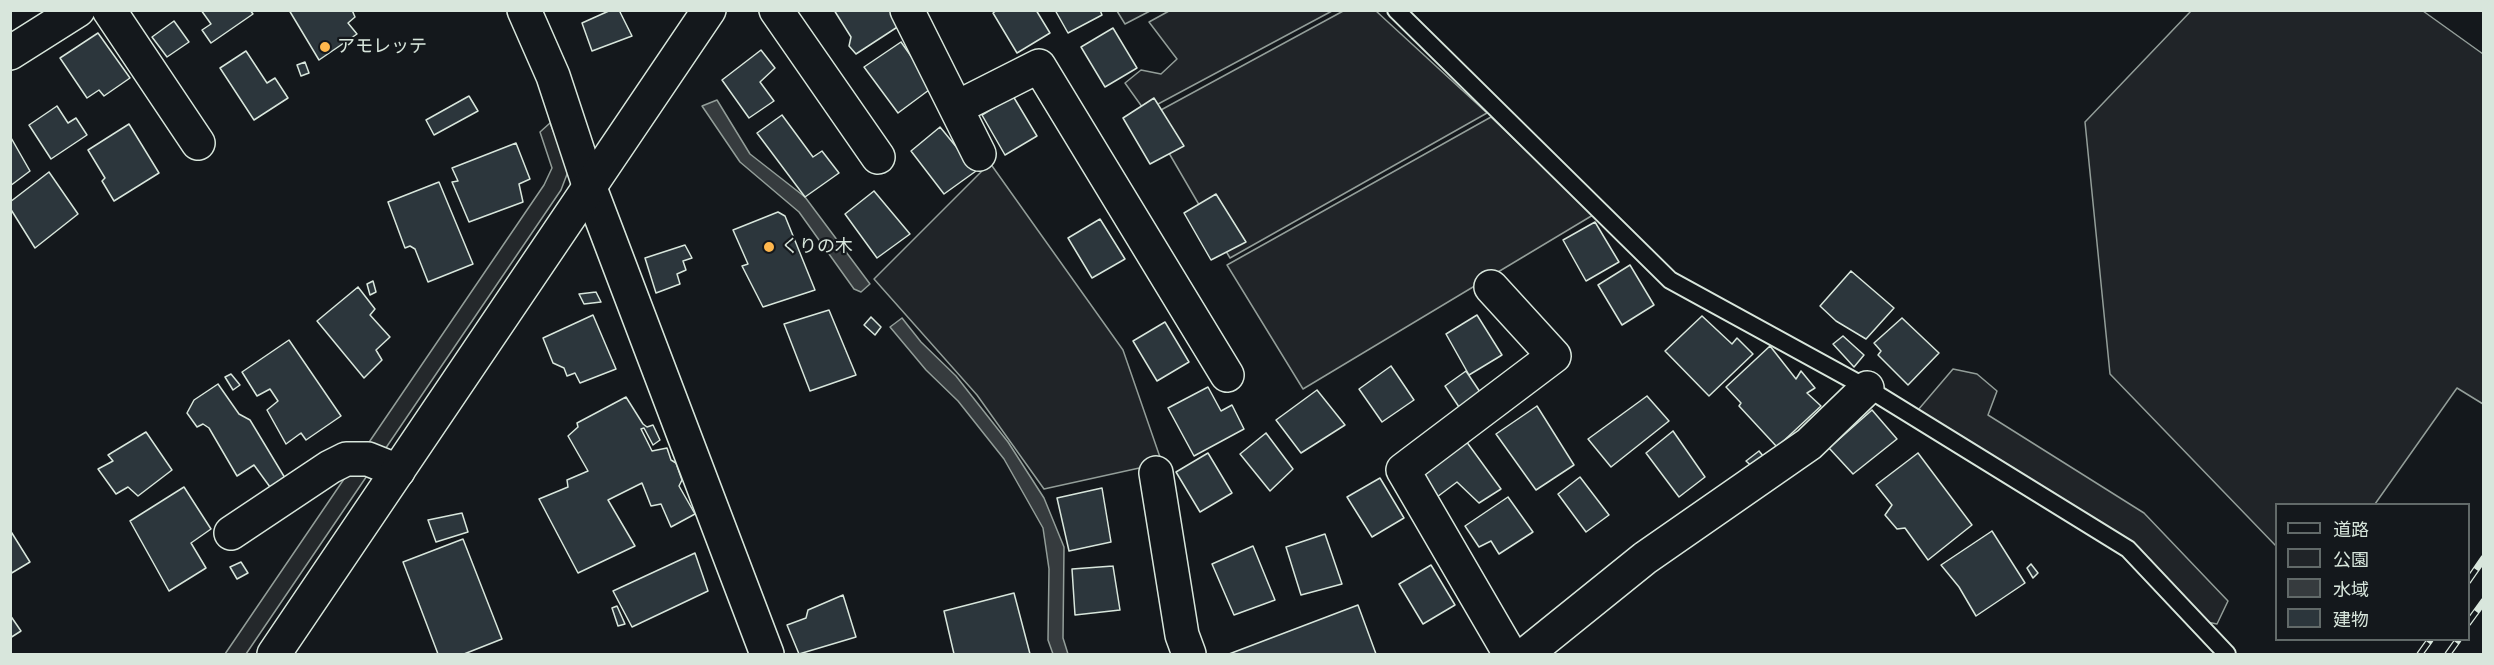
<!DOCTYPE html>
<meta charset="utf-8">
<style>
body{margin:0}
#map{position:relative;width:2494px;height:665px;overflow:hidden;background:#14181c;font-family:Quicksand,"Noto Sans JP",sans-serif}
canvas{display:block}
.frame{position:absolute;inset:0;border:12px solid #d8e6dc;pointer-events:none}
.legend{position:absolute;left:2275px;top:503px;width:195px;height:138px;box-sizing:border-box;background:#14181c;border:2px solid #626a69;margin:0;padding:8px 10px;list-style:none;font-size:18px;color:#d8e6dc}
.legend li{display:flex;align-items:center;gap:12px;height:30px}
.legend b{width:30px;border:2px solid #626a69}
</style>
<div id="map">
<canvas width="2494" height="665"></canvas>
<div class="frame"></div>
<ul class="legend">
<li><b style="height:8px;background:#14181c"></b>道路</li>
<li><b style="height:16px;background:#202428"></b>公園</li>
<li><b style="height:16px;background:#363b3e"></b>水域</li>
<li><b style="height:16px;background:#2c363c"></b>建物</li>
</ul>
</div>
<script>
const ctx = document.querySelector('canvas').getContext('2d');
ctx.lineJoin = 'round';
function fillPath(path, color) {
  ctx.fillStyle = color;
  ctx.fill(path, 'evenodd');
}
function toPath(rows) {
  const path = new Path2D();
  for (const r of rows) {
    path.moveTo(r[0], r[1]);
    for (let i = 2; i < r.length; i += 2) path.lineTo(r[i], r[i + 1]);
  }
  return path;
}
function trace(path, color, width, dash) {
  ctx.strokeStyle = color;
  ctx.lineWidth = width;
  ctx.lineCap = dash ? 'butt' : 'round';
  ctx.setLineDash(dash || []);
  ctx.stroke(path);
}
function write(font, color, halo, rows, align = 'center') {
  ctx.font = font + ' Quicksand,"Noto Sans JP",sans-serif';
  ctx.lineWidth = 4.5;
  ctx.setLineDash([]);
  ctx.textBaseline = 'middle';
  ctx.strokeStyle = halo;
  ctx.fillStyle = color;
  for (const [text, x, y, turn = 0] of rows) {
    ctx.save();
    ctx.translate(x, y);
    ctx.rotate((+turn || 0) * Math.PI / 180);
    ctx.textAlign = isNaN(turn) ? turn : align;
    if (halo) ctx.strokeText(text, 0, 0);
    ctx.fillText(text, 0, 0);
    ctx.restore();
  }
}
const green = toPath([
 [1345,10,1376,11,1487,113,1230,258,1148,117,1345,10],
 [1117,11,1150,11,1125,24,1117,11],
 [1169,11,1332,11,1145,111,1125,83,1141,70,1161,74,1177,59,1149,22,1169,11],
 [2191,11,2423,11,2483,54,2483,404,2457,388,2375,504,2276,504,2276,546,2110,374,2085,122,2191,11],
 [1491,117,1593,215,1303,389,1227,265,1491,117],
 [990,163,1123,350,1162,463,1044,489,977,395,874,279,990,163],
 [1953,369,1977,374,1997,391,1988,415,2144,513,2228,601,2217,624,2207,622,2129,541,1918,410,1953,369]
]);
fillPath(green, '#202428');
trace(green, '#939e99', 1.5);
const parking = toPath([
 [550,123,569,169,561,190,246,654,225,654,544,185,552,168,540,132,550,123]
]);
fillPath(parking, '#24282b');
trace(parking, '#939e99', 1.5);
const water = toPath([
 [717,100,750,154,805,197,870,284,861,292,854,289,799,212,740,162,702,106,717,100],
 [902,318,921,342,956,376,1008,442,1044,498,1064,547,1063,638,1068,654,1053,654,1048,640,1049,569,1043,528,1004,459,958,401,926,370,890,327,902,318]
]);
fillPath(water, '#363b3e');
trace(water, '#939e99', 1.5);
const building = toPath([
 [201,10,250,10,253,14,211,43,202,30,211,24,201,10],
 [289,10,352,10,355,17,348,23,357,34,319,60,289,10],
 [611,10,619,10,632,36,592,51,582,23,611,10],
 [834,10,891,10,902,24,856,54,849,46,851,37,834,10],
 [997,10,1036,10,1050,33,1017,53,993,13,997,10],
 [1055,10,1100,10,1102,15,1068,33,1055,10],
 [174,21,189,42,167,57,152,37,174,21],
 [1113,28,1137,68,1105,87,1081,47,1113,28],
 [98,33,130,78,104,96,99,90,87,98,60,58,98,33],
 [901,42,933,87,898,113,864,67,901,42],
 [761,50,775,68,760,82,774,101,749,118,722,80,761,50],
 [246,51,267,83,275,78,288,98,254,120,220,68,246,51],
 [305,62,309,73,301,76,297,65,305,62],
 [469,96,478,111,434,135,426,120,469,96],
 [1013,96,1037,136,1005,155,982,115,1013,96],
 [1154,98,1184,146,1150,164,1123,118,1154,98],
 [57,106,68,123,76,118,87,135,51,159,29,125,57,106],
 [782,115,813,157,822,151,839,173,805,197,757,133,782,115],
 [129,124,159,173,114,201,102,181,105,178,88,150,129,124],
 [940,127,976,171,944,194,911,151,940,127],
 [10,136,30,171,10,186,10,136],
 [516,143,530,179,519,184,523,202,469,222,452,182,458,181,452,168,516,143],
 [49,172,78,214,35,248,10,208,10,202,49,172],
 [439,182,473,264,428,282,415,249,410,246,405,248,388,202,439,182],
 [874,191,910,234,877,258,845,214,874,191],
 [1216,194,1246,242,1211,260,1184,213,1216,194],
 [778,212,785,216,815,290,763,307,742,266,748,264,733,230,778,212],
 [1100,219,1125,259,1092,278,1068,238,1100,219],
 [1595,222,1619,262,1586,281,1563,240,1595,222],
 [685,245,692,258,683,261,686,270,677,274,680,284,656,293,645,258,685,245],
 [1630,265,1654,305,1622,325,1598,285,1630,265],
 [1851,271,1894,308,1866,339,1836,321,1820,306,1851,271],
 [373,281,376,292,370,295,367,284,373,281],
 [358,287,375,309,370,315,390,337,376,350,382,360,364,378,317,321,358,287],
 [596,292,601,302,584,304,579,294,596,292],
 [829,310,856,375,810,391,784,324,829,310],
 [593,315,616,369,580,383,575,373,567,376,564,368,553,363,543,338,593,315],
 [1477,315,1502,355,1469,375,1446,334,1477,315],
 [1702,316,1732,344,1737,338,1753,354,1709,396,1665,351,1702,316],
 [871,317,881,327,875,335,864,325,871,317],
 [1902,318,1939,353,1908,385,1878,355,1881,351,1874,343,1902,318],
 [1165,322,1189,362,1157,381,1133,341,1165,322],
 [1843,336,1864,355,1854,367,1833,344,1843,336],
 [289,340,341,416,306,440,301,433,286,444,267,410,278,401,270,389,257,396,242,372,289,340],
 [1770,346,1796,379,1801,371,1815,388,1807,393,1821,406,1777,447,1739,406,1741,403,1726,387,1770,346],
 [1391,366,1414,400,1382,422,1359,389,1391,366],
 [1466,371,1482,395,1461,410,1445,386,1466,371],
 [231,374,240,385,233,390,225,377,231,374],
 [218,384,239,414,250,420,285,478,270,487,254,465,237,476,209,428,203,424,197,427,187,413,194,400,218,384],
 [1208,387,1221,411,1232,405,1244,429,1194,456,1168,408,1208,387],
 [1317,390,1345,425,1301,453,1276,420,1317,390],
 [1647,396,1669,421,1611,467,1588,439,1647,396],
 [626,397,643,424,647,427,653,425,660,440,653,445,644,428,641,429,652,451,667,448,671,460,676,463,682,480,679,486,695,514,671,527,661,504,651,506,642,483,608,500,635,546,578,573,539,499,568,487,567,480,588,471,568,436,578,427,577,423,626,397],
 [1537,406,1574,465,1536,490,1496,434,1537,406],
 [1872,410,1897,439,1853,474,1829,448,1872,410],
 [1673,431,1705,477,1679,497,1646,453,1673,431],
 [146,432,172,470,138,496,128,487,116,494,98,469,113,461,108,455,146,432],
 [1266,433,1293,469,1270,491,1240,454,1266,433],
 [1466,441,1501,489,1479,503,1457,482,1437,497,1422,469,1466,441],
 [1759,451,1768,462,1756,470,1746,461,1759,451],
 [1208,453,1232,493,1200,512,1176,472,1208,453],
 [1918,453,1972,525,1928,560,1905,528,1897,529,1885,515,1892,505,1876,485,1918,453],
 [1580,477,1609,515,1586,532,1558,494,1580,477],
 [1380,478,1404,518,1372,537,1347,497,1380,478],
 [184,487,211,529,191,543,206,568,169,591,130,521,184,487],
 [1102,488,1111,542,1069,551,1057,498,1102,488],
 [1508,497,1533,532,1499,554,1491,541,1479,547,1465,526,1508,497],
 [462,513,468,532,436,542,428,520,462,513],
 [10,530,30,562,10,574,10,530],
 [1992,531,2025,583,1976,616,1959,587,1941,565,1992,531],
 [1325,534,1342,584,1301,595,1286,547,1325,534],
 [463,539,502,639,464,654,438,654,403,562,463,539],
 [1253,546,1275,600,1234,615,1212,564,1253,546],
 [695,553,708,591,632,627,613,591,695,553],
 [241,562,248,573,237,579,230,567,241,562],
 [2031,564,2038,573,2033,578,2027,568,2031,564],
 [1431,565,1455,605,1423,624,1399,584,1431,565],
 [1113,566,1120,610,1075,615,1072,569,1113,566],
 [1014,593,1030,654,954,654,944,611,1014,593],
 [843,595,856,637,799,654,787,625,806,618,808,610,843,595],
 [1358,605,1376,654,1229,654,1358,605],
 [617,606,625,624,618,626,612,608,617,606],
 [10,615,21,631,10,638,10,615]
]);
fillPath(building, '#2c363c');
trace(building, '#d8e6dc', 1.5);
const lane = toPath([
 [1396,10,1670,280,1867,388,2128,549,2227,654]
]);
const street = toPath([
 [109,10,198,143],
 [524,10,553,76,590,188,767,654],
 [776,10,878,157],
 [907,10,979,154],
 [10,53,78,10],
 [956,108,1039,66,1227,375],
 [1491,287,1554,356,1403,470,1510,654],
 [1156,473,1182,635,1189,654],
 [231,533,330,467,346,459,368,459,398,471],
 [1526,654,1645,558,1809,444,1867,388]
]);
const secondary = toPath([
 [274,654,709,10]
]);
trace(lane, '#d8e6dc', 20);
trace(street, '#d8e6dc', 36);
trace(secondary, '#d8e6dc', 36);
trace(lane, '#14181c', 16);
trace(street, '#14181c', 33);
trace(secondary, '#14181c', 33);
const rail = toPath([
 [2468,581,2484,558],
 [2468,623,2484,601],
 [2420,654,2430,640],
 [2448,654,2458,640]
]);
trace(rail, '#d8e6dc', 7);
trace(rail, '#14181c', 4.5, [14]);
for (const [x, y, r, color] of [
 [325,47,6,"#ffb74d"],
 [769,247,6,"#ffb74d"]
]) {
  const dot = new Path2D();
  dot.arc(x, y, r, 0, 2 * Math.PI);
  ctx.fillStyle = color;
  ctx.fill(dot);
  trace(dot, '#14181c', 2);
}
write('18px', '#d8e6dc', '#14181c', [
 ["アモレッテ",337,47],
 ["くりの木",781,247]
], 'left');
</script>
